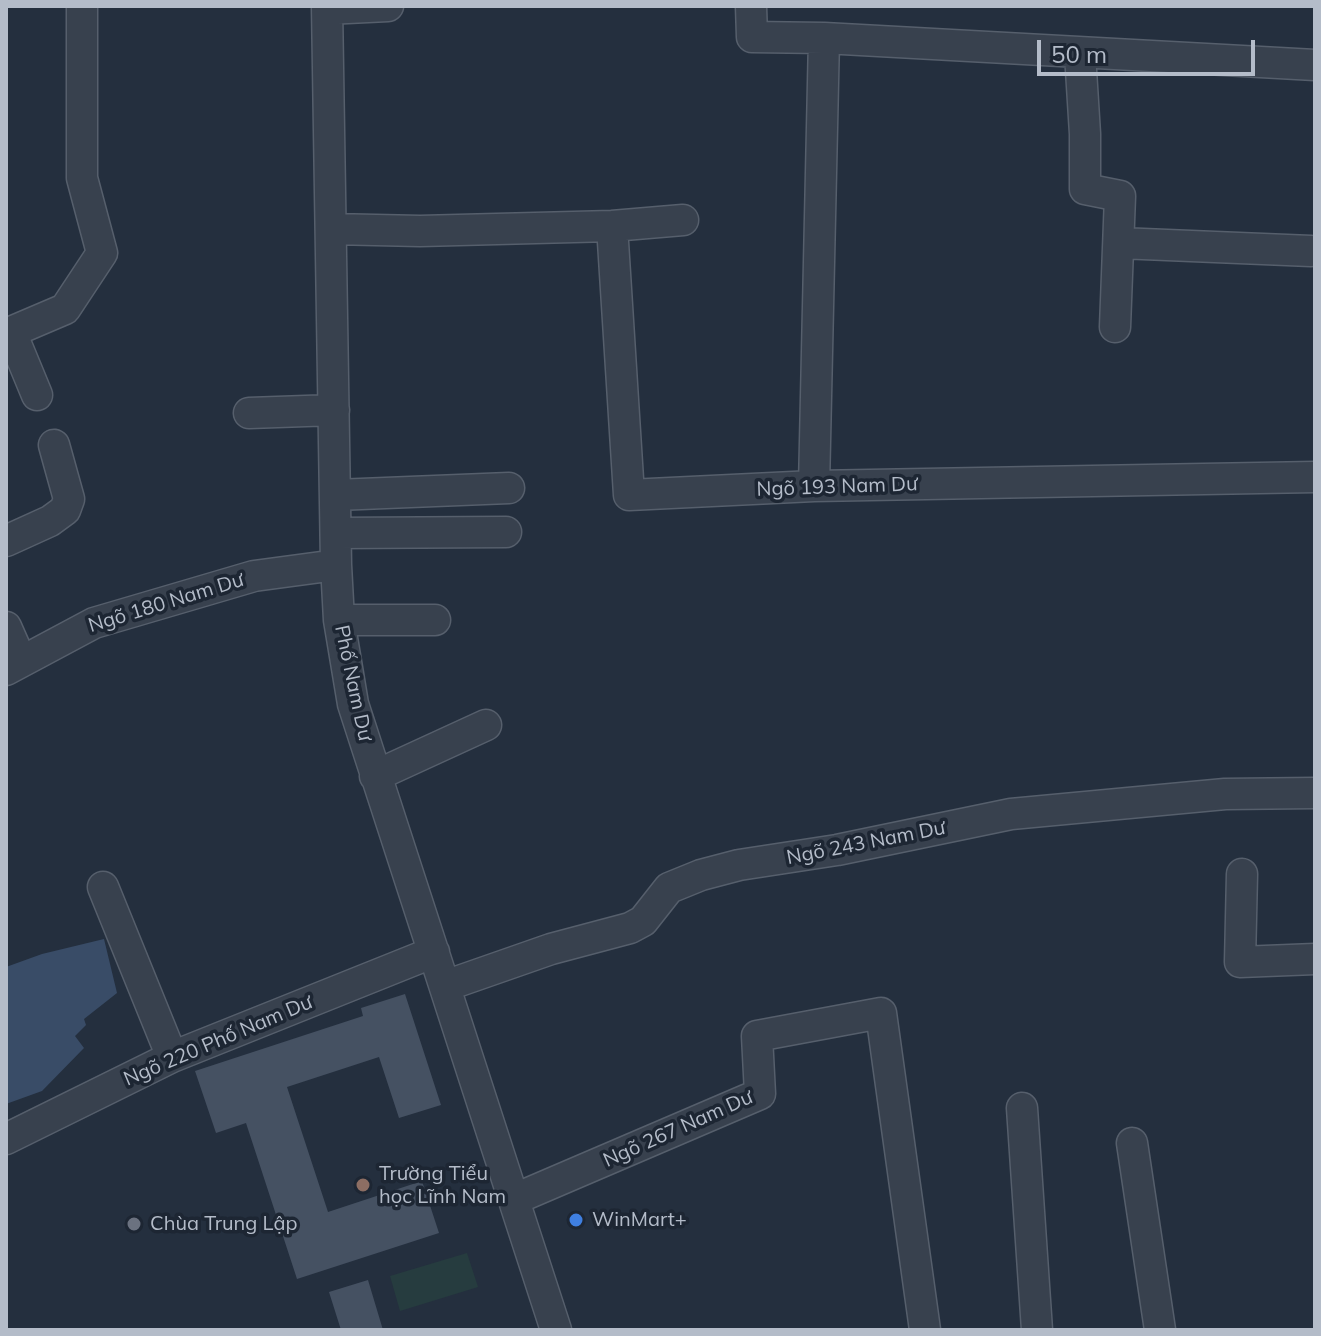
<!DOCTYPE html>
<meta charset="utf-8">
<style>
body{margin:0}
#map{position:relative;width:1321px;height:1336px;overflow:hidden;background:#242f3e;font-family:Mulish,sans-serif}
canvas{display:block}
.frame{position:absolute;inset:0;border:8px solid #b4bcc9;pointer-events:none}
.scale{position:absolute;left:1037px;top:40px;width:218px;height:36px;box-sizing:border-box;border:4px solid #b4bcc9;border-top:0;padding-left:10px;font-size:24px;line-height:28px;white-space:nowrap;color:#b4bcc9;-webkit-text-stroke:6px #1d2633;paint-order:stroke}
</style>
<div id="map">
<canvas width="1321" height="1336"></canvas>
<div class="frame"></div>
<div class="scale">50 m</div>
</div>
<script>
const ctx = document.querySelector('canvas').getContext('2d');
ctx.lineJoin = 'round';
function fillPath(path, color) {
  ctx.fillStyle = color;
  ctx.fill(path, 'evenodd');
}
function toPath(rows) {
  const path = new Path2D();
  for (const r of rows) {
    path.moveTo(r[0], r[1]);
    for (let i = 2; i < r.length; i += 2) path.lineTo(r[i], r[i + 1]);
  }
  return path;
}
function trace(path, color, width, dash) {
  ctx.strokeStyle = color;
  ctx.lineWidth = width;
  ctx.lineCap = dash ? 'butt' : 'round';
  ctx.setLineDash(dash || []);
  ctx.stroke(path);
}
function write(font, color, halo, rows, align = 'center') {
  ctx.font = font + ' Mulish,sans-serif';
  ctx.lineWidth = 7;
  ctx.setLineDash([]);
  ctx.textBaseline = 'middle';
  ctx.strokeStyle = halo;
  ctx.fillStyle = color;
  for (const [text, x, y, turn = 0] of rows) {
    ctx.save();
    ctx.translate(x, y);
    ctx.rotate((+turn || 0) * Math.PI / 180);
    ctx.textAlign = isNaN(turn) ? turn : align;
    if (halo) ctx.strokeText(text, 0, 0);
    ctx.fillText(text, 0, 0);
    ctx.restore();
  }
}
fillPath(toPath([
 [467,1253,478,1287,400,1311,390,1276]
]), '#263c3f');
fillPath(toPath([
 [104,939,117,993,84,1019,86,1025,75,1036,84,1048,42,1091,6,1104,6,967,42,954]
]), '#394c67');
fillPath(toPath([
 [405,994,441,1105,399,1118,379,1057,287,1087,328,1212,422,1181,439,1233,297,1279,246,1123,216,1133,195,1071,363,1016,361,1008],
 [368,1280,383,1330,341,1330,329,1292]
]), '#455162');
const minor = toPath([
 [327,6,336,565,339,620,353,704,556,1330],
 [751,6,752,37,824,38,1315,65],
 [327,9,388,6],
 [1080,54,1085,134,1085,189,1120,196,1115,327],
 [612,226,629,495,814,486,1315,477],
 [331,229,420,231,612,226,683,220],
 [1119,243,1311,251],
 [37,395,11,332,65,309,102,253,82,178,82,6],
 [249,413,334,410],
 [814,486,824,38],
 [336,495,509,488],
 [337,533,506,532],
 [6,541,50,521,65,510,69,499,54,445],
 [339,620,435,620],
 [6,627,21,661],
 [6,670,94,623,254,576,336,565],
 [375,776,486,725],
 [1242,874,1240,962,1315,959],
 [103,887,172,1057],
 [445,986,551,949,630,928,643,921,669,888,701,875,739,865,837,850,1011,814,1225,794,1315,793],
 [1022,1108,1037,1330],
 [6,1139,172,1057,434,952],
 [1132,1143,1160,1330],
 [515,1199,760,1094,757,1036,881,1013,925,1330]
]);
trace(minor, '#565f6c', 33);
trace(minor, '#38414e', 30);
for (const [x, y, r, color] of [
 [363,1185,8,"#8d6e63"],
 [576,1220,8,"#3f7fe0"],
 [134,1224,8,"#6b7280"]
]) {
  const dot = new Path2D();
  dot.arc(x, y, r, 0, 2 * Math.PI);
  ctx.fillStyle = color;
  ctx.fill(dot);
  trace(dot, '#1d2633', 3);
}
write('20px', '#b4bcc9', '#1d2633', [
 ["Ngõ 193 Nam Dư",837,487,-2],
 ["Ngõ 180 Nam Dư",166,603,-17],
 ["Phố Nam Dư",353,683,78],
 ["Ngõ 243 Nam Dư",866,843,-11],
 ["Ngõ 220 Phố Nam Dư",218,1041,-23],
 ["Ngõ 267 Nam Dư",678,1129,-24]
]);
write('20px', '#b4bcc9', '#1d2633', [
 ["Trường Tiểu",379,1174],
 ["học Lĩnh Nam",379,1197],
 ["WinMart+",592,1220],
 ["Chùa Trung Lập",150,1224]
], 'left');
</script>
